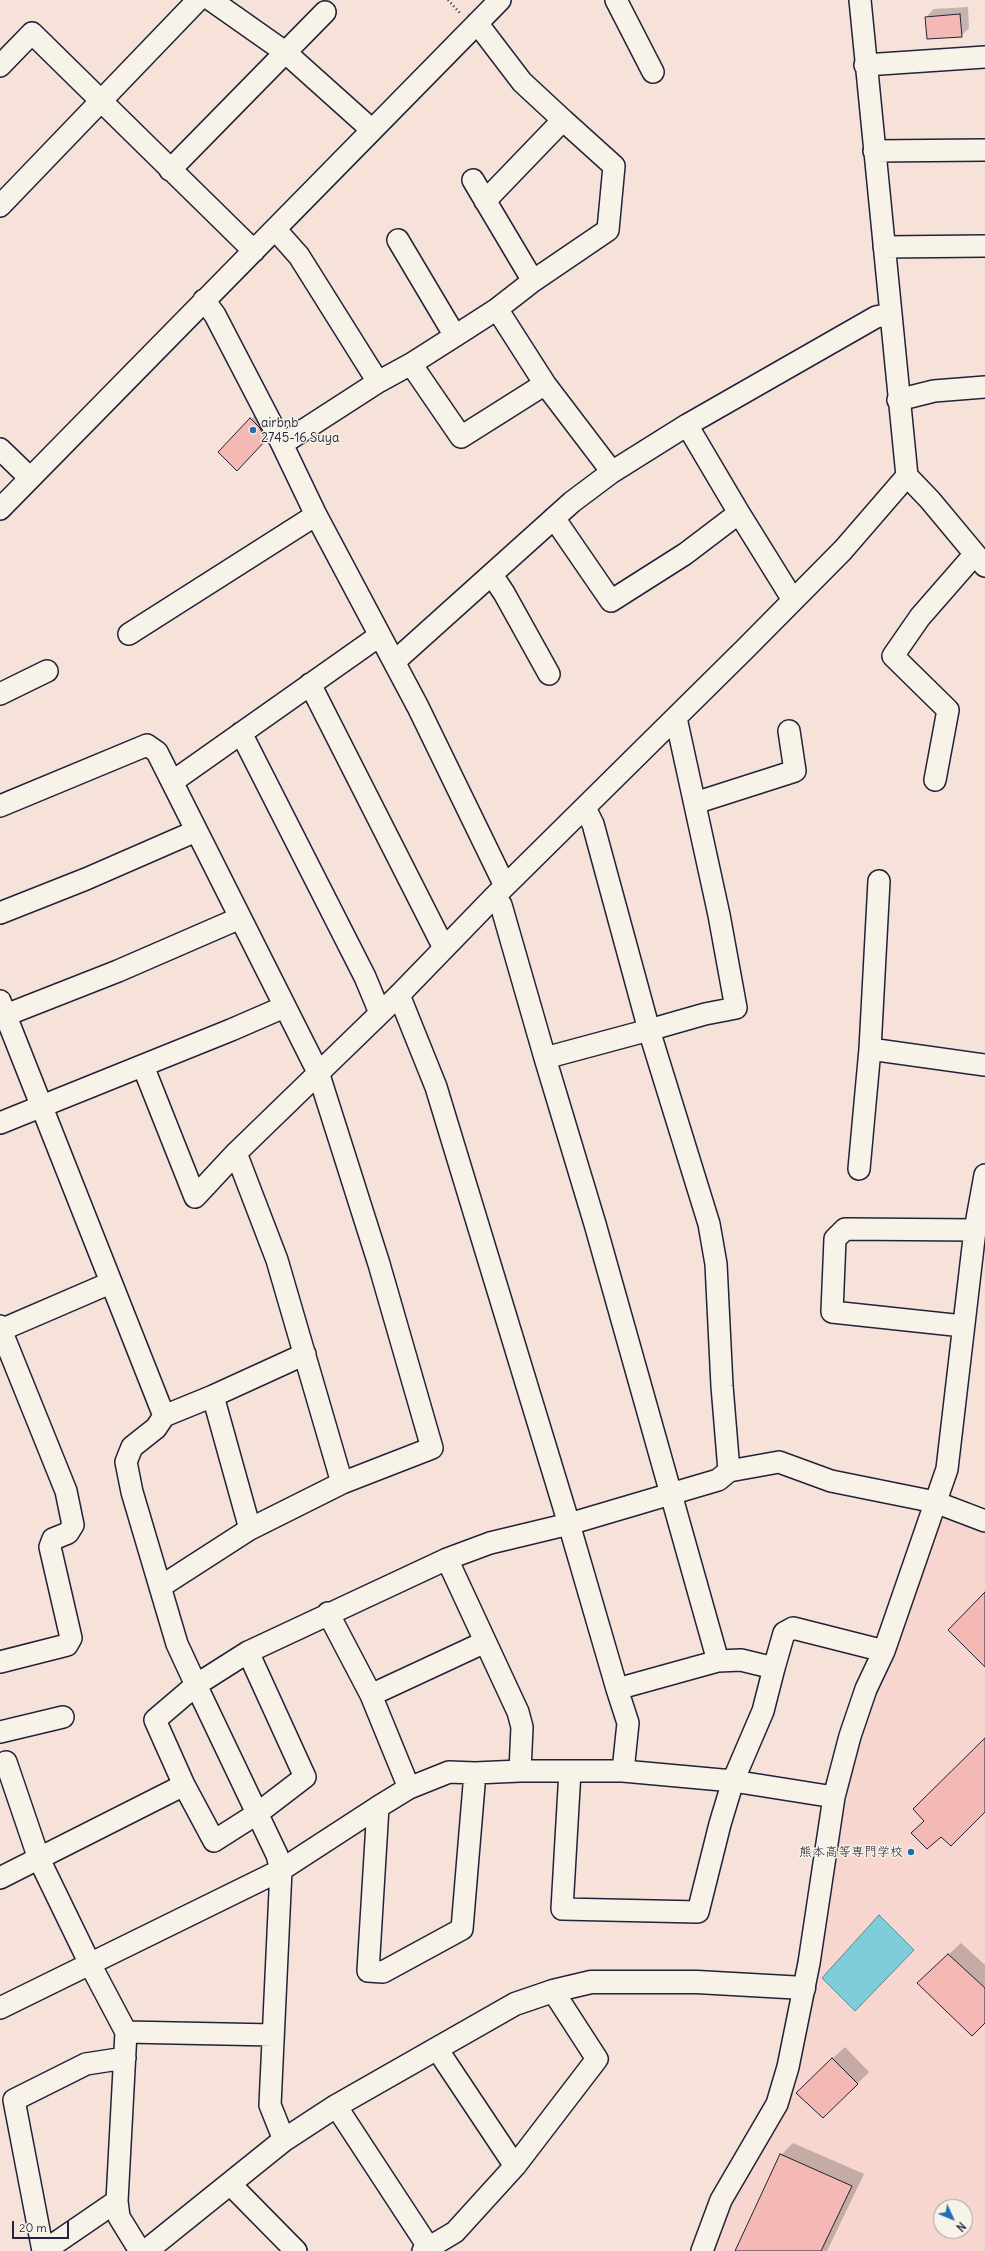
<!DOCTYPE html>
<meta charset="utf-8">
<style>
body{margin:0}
#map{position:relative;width:985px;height:2251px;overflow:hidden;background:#f6e2d9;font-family:Delius,sans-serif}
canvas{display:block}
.north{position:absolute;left:933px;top:2199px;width:40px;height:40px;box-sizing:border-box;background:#f7f3e8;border:1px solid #a29fa3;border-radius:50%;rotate:134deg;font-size:11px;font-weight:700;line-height:16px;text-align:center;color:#22223b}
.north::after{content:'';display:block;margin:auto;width:14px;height:18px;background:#1f6fb2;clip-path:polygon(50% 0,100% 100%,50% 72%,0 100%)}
.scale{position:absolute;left:12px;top:2221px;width:57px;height:18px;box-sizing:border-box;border:2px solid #22223b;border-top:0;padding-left:5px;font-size:12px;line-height:14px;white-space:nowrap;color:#22223b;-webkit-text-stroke:3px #f7f3e8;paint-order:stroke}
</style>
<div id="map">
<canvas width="985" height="2251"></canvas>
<div class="north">N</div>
<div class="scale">20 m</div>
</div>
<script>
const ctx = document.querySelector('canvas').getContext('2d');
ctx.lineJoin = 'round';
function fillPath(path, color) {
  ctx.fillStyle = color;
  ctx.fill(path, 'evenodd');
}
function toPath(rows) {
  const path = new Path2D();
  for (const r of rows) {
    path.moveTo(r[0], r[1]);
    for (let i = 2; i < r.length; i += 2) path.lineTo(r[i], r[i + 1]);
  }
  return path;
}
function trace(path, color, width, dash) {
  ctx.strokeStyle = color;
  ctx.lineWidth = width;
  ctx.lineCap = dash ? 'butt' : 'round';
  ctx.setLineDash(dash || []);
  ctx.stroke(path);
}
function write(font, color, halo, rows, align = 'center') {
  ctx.font = font + ' Delius,"Klee One",sans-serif';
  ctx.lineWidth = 3;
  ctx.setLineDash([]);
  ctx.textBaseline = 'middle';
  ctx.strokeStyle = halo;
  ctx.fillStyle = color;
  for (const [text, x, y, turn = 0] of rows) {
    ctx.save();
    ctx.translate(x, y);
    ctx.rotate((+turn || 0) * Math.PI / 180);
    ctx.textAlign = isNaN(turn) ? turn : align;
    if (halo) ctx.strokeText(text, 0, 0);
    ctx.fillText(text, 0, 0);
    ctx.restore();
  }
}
fillPath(toPath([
 [943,1516,985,1534,985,2251,711,2251,728,2203,754,2153,815,1965,858,1740,878,1682,896,1649,938,1522],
 [941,2207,965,2207,965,2231,941,2231]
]), '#f6d6ce');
const water = toPath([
 [879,1915,914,1950,855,2011,822,1978,879,1915]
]);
fillPath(water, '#7ecddb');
trace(water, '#59899b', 1);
fillPath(toPath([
 [968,7,969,28,961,36,926,17,934,9],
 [259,411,274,431,237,469,219,452],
 [961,1943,985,1965,985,2022,931,1971],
 [845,2047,869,2072,857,2084,809,2081],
 [793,2143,864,2174,827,2251,745,2251,781,2155]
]), '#0003');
const building = toPath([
 [960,14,962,37,927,39,925,17,960,14],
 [250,418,260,428,266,440,237,471,218,452,250,418],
 [985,1592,985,1667,948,1630,985,1592],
 [985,1738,985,1812,951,1846,941,1837,927,1849,911,1833,924,1821,913,1809,985,1738],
 [948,1954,985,1988,985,2023,972,2036,917,1983,948,1954],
 [832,2058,858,2084,823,2118,796,2093,832,2058],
 [780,2154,852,2186,821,2251,735,2251,780,2154]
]);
fillPath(building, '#f5b9b5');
trace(building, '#22223b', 1);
const street = toPath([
 [211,0,285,52,372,130],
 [616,0,653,72],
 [477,23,522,82,563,120],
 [865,65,985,57],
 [0,66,32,33,254,251],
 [874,151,985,150],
 [170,170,325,12],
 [473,180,533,281,497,309],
 [485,201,563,120,614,166,608,230,533,281],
 [0,206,198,0],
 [275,229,299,256,378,382,282,444],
 [398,240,455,336,411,364],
 [884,247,985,246],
 [204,300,215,315,282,444,316,515,418,707,505,886],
 [455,336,497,309,545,384],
 [378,382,411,364,461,437,545,384,612,472,572,502,394,662],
 [898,400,934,391,985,387],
 [687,425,876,317,890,314],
 [0,449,30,478],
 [612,472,687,425,739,513],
 [907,476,930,500,985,566],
 [0,509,500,0],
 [554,518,611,601,685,554,739,513,793,600],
 [492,575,504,593,549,674],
 [129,634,316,515],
 [310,684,444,948],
 [0,694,47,671],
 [241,733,365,977,380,1013],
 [935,780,948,710,893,656,920,617,975,554],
 [172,782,379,636],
 [695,803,795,771,789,731],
 [0,806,147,745,157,752,318,1072,379,1264,432,1448,342,1483],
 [585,808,593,824,649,1030,545,1058,595,1224,718,1661],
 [879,881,870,1049,985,1065],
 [494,897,501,905,545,1058],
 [0,913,86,879,196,831],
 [399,995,436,1087,569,1524,617,1689,718,1661,741,1660,774,1668,784,1633,793,1628,884,1651],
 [0,1001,164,1416,156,1428,132,1447,126,1462,132,1492,177,1644,196,1685,248,1652,447,1559,490,1543,569,1524,718,1480,729,1471,722,1386,716,1264,709,1224,649,1030,705,1014,736,1008,719,915,676,718],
 [6,1015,118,971,240,918],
 [143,1066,195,1197,236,1153,399,995,494,897,746,648,843,550,907,476,860,0],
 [0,1123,231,1030,284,1007],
 [859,1169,870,1049],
 [0,1326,1,1330,110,1283],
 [963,1326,832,1312,835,1239,845,1229,975,1230],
 [213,1396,305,1354],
 [164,1416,213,1396,250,1529],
 [729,1471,779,1462,831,1481,935,1502,985,1521],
 [447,1559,518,1712,522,1727,520,1771,623,1771],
 [160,1587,250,1529,342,1483,277,1260,236,1153],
 [328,1613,371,1695,485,1642],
 [0,1662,67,1645,71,1638,50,1547,53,1539,68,1533,73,1525,66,1491,1,1330],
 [774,1668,763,1711,733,1781,834,1797],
 [371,1695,409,1788,449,1772,475,1773,520,1771],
 [0,1732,63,1717],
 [6,1762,39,1859,90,1964,126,2032,117,2201,119,2217,140,2251],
 [570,1771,562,1909,698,1912,720,1824,733,1781,623,1771,628,1723,617,1689],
 [184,1785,214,1841,258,1813,305,1777,248,1652],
 [409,1788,378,1807,368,1971,383,1972,462,1929,475,1773],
 [0,1878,184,1785,155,1720,196,1685,277,1855,281,1870,270,2105,284,2140],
 [0,2008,281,1870,378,1807],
 [126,2032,273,2035],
 [437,2049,515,2166],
 [336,2106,429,2248],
 [230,2184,296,2251],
 [43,2251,14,2100,86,2064,125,2058],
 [44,2251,117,2201],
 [423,2251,455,2232,515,2166,597,2059,553,1991],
 [702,2251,721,2200,777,2104,788,2067,809,1963,834,1797,850,1736,866,1689,884,1651,947,1469,975,1230,985,1175]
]);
const secondary = toPath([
 [146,2251,284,2140,336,2106,515,2004,553,1991,591,1982,697,1982,804,1988]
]);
trace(street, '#22223b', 24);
trace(secondary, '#22223b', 25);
trace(toPath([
 [448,0,460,13]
]), '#22223b', 2.5, [1, 3]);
trace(street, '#f7f3e8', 21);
trace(secondary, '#f7f3e8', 22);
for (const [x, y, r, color] of [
 [253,430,4,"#1f6fb2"],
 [911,1852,4,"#1f6fb2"]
]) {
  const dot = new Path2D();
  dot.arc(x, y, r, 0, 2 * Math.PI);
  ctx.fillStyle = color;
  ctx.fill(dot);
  trace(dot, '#f7f3e8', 1.5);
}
write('13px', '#22223b', '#f7f3e8', [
 ["airbnb",261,423],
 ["2745-16 Suya",261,438],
 ["熊本高等専門学校",903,1852,"right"]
], 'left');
</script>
